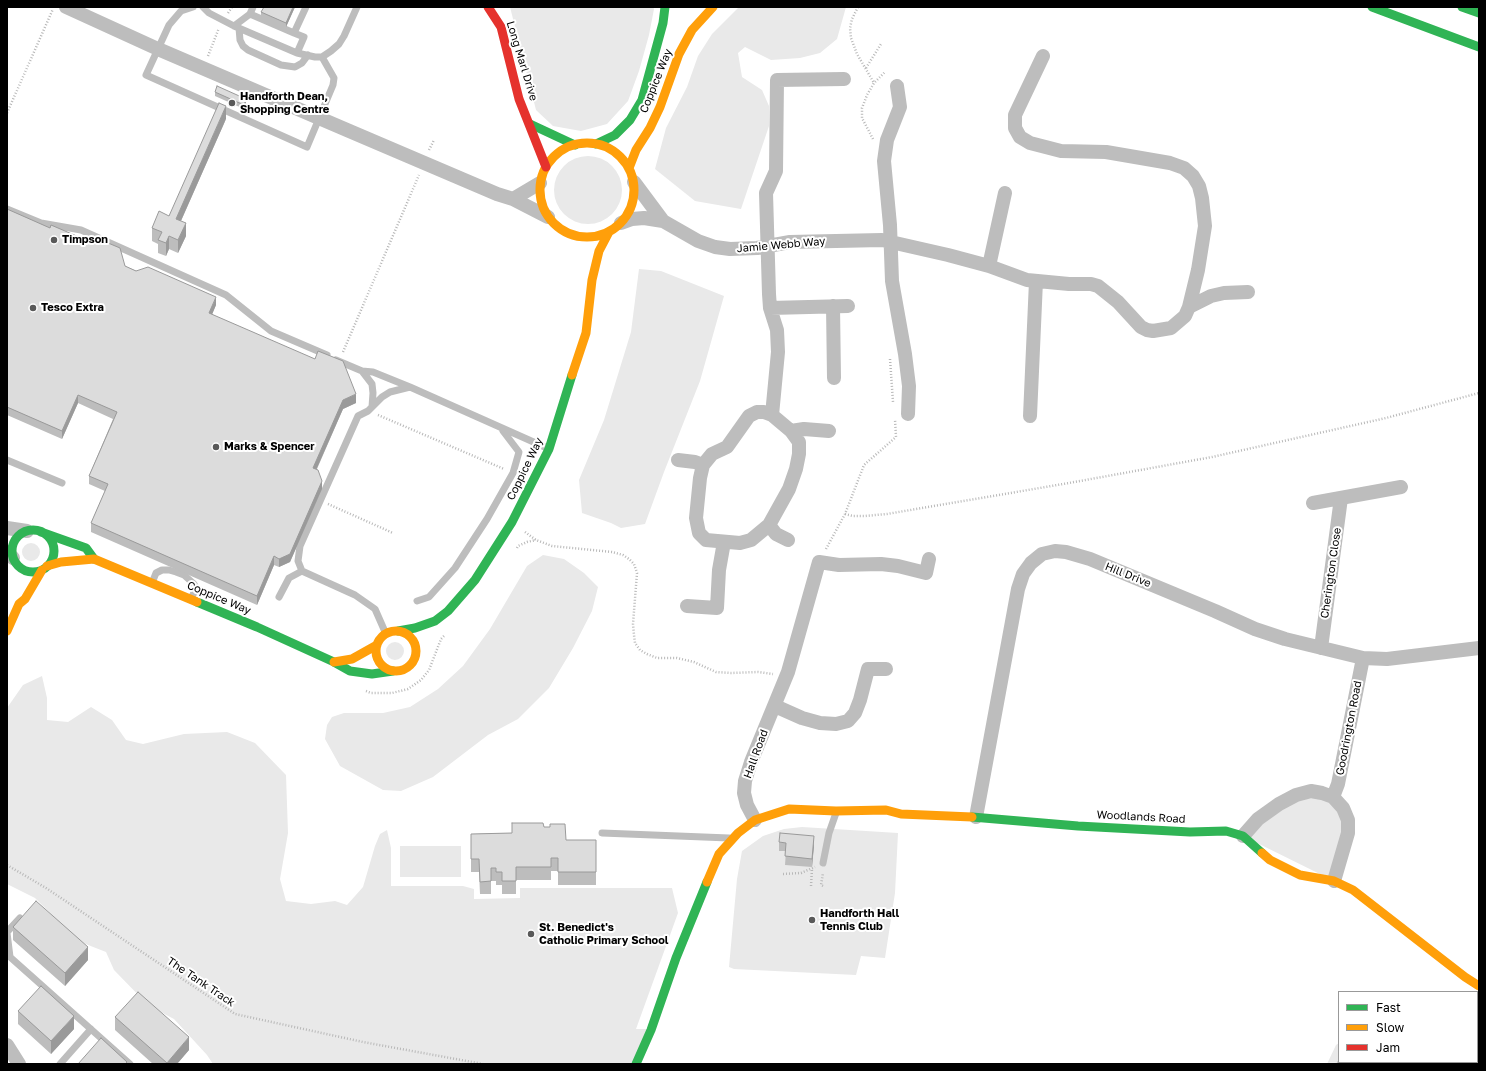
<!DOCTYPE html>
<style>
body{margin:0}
#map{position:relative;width:1486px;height:1071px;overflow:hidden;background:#fff;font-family:"Golos Text",sans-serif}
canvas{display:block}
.frame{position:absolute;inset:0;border:8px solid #000;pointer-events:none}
.legend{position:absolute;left:1338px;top:991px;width:140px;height:72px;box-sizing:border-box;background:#fff;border:1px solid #999;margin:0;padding:5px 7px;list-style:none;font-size:12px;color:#000}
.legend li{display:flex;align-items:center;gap:8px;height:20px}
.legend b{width:20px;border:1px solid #999}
</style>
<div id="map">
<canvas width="1486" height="1071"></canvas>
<div class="frame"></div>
<ul class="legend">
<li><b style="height:5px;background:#30b455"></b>Fast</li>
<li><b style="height:5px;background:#ff9f0a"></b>Slow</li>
<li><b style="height:5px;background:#e5322d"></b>Jam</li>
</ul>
</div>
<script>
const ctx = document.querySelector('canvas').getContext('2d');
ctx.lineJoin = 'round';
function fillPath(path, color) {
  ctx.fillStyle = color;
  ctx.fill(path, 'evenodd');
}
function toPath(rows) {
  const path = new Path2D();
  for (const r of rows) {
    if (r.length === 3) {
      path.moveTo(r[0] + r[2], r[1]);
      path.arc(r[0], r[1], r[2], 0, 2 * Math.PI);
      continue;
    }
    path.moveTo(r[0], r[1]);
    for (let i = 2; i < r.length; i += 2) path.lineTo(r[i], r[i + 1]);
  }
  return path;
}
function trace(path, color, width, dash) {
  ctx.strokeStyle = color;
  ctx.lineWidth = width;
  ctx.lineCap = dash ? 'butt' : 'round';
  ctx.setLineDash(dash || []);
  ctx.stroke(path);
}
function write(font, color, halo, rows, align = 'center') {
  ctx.font = font + ' "Golos Text",sans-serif';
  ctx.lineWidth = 4;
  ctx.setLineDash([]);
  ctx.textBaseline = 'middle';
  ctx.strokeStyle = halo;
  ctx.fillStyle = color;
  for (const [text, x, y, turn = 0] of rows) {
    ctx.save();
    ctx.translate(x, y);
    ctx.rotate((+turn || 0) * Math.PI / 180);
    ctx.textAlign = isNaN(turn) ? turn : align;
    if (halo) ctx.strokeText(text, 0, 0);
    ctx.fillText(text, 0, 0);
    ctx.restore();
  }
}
fillPath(toPath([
 [510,7,653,7,654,9,649,35,639,71,628,101,607,124,581,131,553,126,536,110],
 [739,7,846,7,837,39,820,53,800,58,771,60,745,47,738,53,742,77,762,90,769,106,769,126,741,209,695,201,655,169,666,128,687,87,698,56,712,34],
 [588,190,34],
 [639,269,661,271,724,296,700,381,664,472,645,524,621,528,611,523,582,513,579,480,604,420,631,332],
 [31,552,9],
 [543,555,564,559,584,573,598,587,592,611,573,648,549,688,518,719,488,735,433,777,401,791,383,790,340,766,325,739,327,725,332,717,344,713,383,713,410,707,438,689,463,666,490,629,527,566],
 [395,651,9],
 [42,676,47,698,47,720,68,722,91,707,112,720,126,740,143,744,184,734,227,732,255,743,286,775,288,833,280,879,286,901,311,904,335,901,347,905,363,887,375,846,380,834,387,830,391,848,391,886,463,886,474,889,474,899,520,898,520,888,672,888,678,913,636,1029,647,1029,636,1064,213,1064,207,1055,174,1019,149,1006,114,970,106,952,78,941,35,898,7,884,7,708,23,685],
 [1322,793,1348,820,1334,881,1243,836,1279,804],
 [802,827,898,833,895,893,885,958,861,956,856,975,734,969,729,967,737,879,742,851,763,836,784,829],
 [400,846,461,846,461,877,400,877],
 [1339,1043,1339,1062,1377,1062,1379,1064,1327,1064,1336,1045]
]), '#e9e9e9');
fillPath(toPath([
 [1339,1059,1339,1062,1367,1062,1368,1064,1336,1064]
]), '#bbb');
trace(toPath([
 [858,7,852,19,850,28,851,38,857,54,874,83],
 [228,13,232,7],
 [208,56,219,28],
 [866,68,881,44],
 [7,113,53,9],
 [873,139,862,118,862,108,867,95,874,83,885,72],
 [429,150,434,140],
 [343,352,419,175],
 [890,359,893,402],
 [378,415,504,469],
 [328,504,393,533],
 [845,514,853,516,865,516,887,514,1069,483,1212,457,1386,418,1479,393],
 [525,532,536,540,552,546,612,552,623,555,629,559,634,564,637,573,633,624,634,635,635,643,640,650,647,654,657,658,677,658,694,662,716,672,731,673,758,672,773,674],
 [517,548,518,546,527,542,536,540],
 [826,549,845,514,864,465,896,437,895,419],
 [366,691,371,693,392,693,408,689,421,680,429,670,441,639,444,636],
 [7,865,46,888,235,1014,363,1042,483,1064],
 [783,874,801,873,815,867],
 [811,886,812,869],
 [823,886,821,885,823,873]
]), '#b8b8b8', 2.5, [1, 2]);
trace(toPath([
 [193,7,181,11,169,25,146,75,307,147,333,85,334,78,322,57],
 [203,7,209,13,234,26,297,53,315,57,322,57,331,51,339,44,344,36,357,7],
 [250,14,294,33,306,7],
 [234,26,250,14,253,7],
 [239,28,240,40,243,46,248,50,281,65,295,67,302,63,308,55],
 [294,33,304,37,297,53],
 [7,209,41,223,81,230,226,295,271,331,327,355],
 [336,360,362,371,373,372,410,387,547,448],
 [362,371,372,384,373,393,372,407,368,411,358,416,300,546,298,561,302,571,355,595,375,609,386,634],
 [372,407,382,397,390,392,410,387],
 [7,460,62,483],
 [152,583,156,573,162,570,169,570,176,572,184,575,194,584,196,588,191,599],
 [279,597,289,578,302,571],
 [417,601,429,597,455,568,487,519,513,473,519,452,503,431],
 [602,833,729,838],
 [823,863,829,833,836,813],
 [7,932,20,918],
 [7,933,10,957,130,1064],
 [60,1064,91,1029]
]), '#bdbdbd', 7);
trace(toPath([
 [66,7,158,49,347,130,497,194,513,199,548,217],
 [897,86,900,107,887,140,884,161,890,225,892,281,905,354,909,386,908,414],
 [634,182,663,221,698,241,715,247,730,249,757,248,790,242,882,240,948,255,989,266,1027,280,1069,284,1091,284,1098,286,1118,302,1141,327,1147,330,1153,331,1171,328,1185,316,1189,307,1198,270,1205,226,1202,198,1199,186,1193,176,1184,168,1170,163,1106,152,1061,151,1030,143,1020,137,1015,128,1015,115,1043,56],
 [513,199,540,183],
 [621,223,632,219,644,218,663,221],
 [989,266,1005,193],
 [833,306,834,378],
 [1189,307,1211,296,1224,293,1248,292],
 [770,308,848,306],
 [757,412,764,412,772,415,791,431,799,442,799,454,796,469,789,489,769,525,751,540,740,543,706,540,699,533,696,518,700,478,703,465,712,454,727,447,749,416,757,412],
 [772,415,778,352,777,330,770,308,769,294,766,193,776,171,777,80,844,79],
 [1030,416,1036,281],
 [791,431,804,429,829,431],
 [678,460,695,462,703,465],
 [1313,503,1401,487],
 [769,525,776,534,788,540],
 [7,528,27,531],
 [7,552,13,558],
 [687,606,717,608,719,570,724,542],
 [1321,648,1341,498],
 [775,706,802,718,820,723,836,724,848,721,855,713,860,700,868,669,886,669],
 [1333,797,1338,784,1363,658],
 [976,817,1018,589,1023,574,1031,563,1042,554,1055,551,1066,552,1090,559,1215,611,1255,629,1285,639,1363,658,1387,659,1479,648],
 [755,820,747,805,744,793,745,781,751,762,788,672,819,562,839,565,881,564,898,566,926,573,929,559],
 [1243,836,1258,819,1279,804,1296,795,1311,791,1322,793,1333,797,1343,808,1348,820,1348,833,1334,881],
 [7,1045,19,1064]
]), '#bdbdbd', 14);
trace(toPath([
 [1372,7,1479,47],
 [1462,7,1479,13],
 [530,124,575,145],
 [596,144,615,135,630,120,642,100,663,23,665,7],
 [33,551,21],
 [41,532,86,548,94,559],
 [197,602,257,627,334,662,350,671,372,674,393,671],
 [398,631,415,628,435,621,448,611,475,580,512,522,549,449,572,375],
 [972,817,1078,826,1190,832,1226,831,1243,836,1262,853],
 [636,1064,651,1030,676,958,707,882]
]), '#30b455', 9);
trace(toPath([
 [587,190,47],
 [629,168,636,150,650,128,660,107,679,54,692,30,713,7],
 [572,375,586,333,592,280,599,251,609,232],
 [47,566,61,562,94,559,197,602],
 [396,651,20],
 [7,631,19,604,25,599,42,570],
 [334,662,352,659,377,645],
 [1262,853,1270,860,1300,875,1334,881,1353,890,1465,977,1479,986],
 [707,882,719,854,738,833,755,820,789,809,836,811,886,810,901,814,972,817]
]), '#ff9f0a', 9);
trace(toPath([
 [488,7,501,27,519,99,546,167]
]), '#e5322d', 9);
fillPath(toPath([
 [295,7,286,27,261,17,261,12],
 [215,92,246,103,244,109,215,96],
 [226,119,181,221,186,236,178,253,169,249,166,256,158,253,158,244,152,241,152,228,169,216],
 [7,209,125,266,216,305,212,314,356,403,343,409,317,469,322,489,290,562,279,567,274,565,257,605,91,532,91,523,105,491,89,484,89,476,113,419,78,403,62,439,7,415],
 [544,827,566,840,596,840,596,885,558,885,558,871,551,871,551,880,516,880,516,894,502,894,502,885,496,885,496,881,491,881,491,894,480,894,479,872,471,872,471,834,512,833],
 [779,842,814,845,812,867,785,865,786,851,779,851],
 [13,927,88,960,65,986,13,940],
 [18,1011,74,1029,51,1054,18,1024],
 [115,1017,189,1050,177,1064,153,1064,115,1030]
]), '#bdbdbd');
fillPath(toPath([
 [293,7,295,7,286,27,286,23],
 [246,99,246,103,244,109,244,105],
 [226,106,226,119,176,232,176,219],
 [186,223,186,236,178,253,178,240],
 [169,236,169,249,166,256,166,243],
 [216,297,216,305,209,322,209,313],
 [356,394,356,403,343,409,313,477,313,468,343,400],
 [78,395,78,403,62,439,62,431],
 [322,481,322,489,290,562,279,567,279,559],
 [274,556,274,565,257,605,257,596],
 [814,836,814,845,812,867,812,859],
 [88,947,88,960,65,986,65,973],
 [74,1016,74,1029,51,1054,51,1041],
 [189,1037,189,1050,177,1064,167,1064,167,1063]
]), '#9a9a9a');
const building = toPath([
 [264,7,293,7,286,23,261,12,264,7],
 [217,86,246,99,244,105,215,92,217,86],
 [219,103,226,106,176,219,186,223,178,240,169,236,166,243,158,240,162,232,152,228,159,211,169,216,219,103],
 [7,209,50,228,51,225,93,243,101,240,120,248,125,266,136,271,148,267,216,297,209,313,315,359,318,351,343,361,356,394,343,400,313,468,318,470,322,481,290,554,279,559,274,556,257,596,91,523,108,484,89,476,117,412,78,395,62,431,7,407,7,209],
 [512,823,543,823,544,827,550,827,550,824,565,824,566,840,596,840,596,872,558,872,558,858,551,858,551,867,516,867,516,881,502,881,502,872,496,872,496,868,491,868,491,881,480,882,479,859,471,859,471,834,512,833,512,823],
 [780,833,814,836,812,859,785,856,786,843,779,842,780,833],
 [36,901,88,947,65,973,13,927,36,901],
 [41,986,74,1016,51,1041,18,1011,41,986],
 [138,992,189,1037,167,1063,115,1017,138,992],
 [101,1038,127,1062,125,1064,78,1064,101,1038]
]);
fillPath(building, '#dcdcdc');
trace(building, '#9a9a9a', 1);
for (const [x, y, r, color] of [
 [232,103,4,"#595959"],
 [54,240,4,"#595959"],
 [33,308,4,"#595959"],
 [216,447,4,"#595959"],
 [812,920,4,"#595959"],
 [531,934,4,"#595959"]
]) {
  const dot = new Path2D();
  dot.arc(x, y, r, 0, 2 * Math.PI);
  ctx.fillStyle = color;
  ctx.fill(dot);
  trace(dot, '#fff', 1.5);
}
write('11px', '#000', '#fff', [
 ["Long Marl Drive",522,61,73],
 ["Coppice Way",656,81,-68],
 ["Jamie Webb Way",781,245,-5],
 ["Coppice Way",525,469,-64],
 ["Cherington Close",1331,573,-82],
 ["Hill Drive",1128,575,22],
 ["Coppice Way",219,598,23],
 ["Goodrington Road",1349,728,-79],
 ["Hall Road",756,754,-70],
 ["Woodlands Road",1141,817,3],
 ["The Tank Track",201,982,34]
]);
write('bold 11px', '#000', '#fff', [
 ["Handforth Dean,",240,97],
 ["Shopping Centre",240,110],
 ["Timpson",62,240],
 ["Tesco Extra",41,308],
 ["Marks & Spencer",224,447],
 ["Handforth Hall",820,914],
 ["Tennis Club",820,927],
 ["St. Benedict's",539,928],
 ["Catholic Primary School",539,941]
], 'left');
</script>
